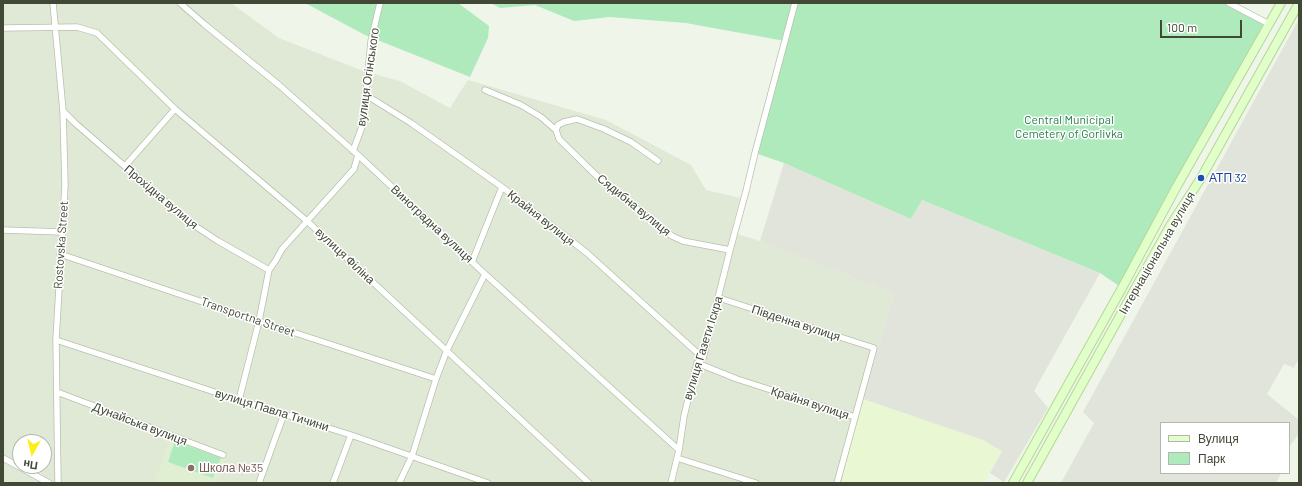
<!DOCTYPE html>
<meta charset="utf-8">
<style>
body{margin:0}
#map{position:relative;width:1302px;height:486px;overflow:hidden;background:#eff5e8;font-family:Barlow,sans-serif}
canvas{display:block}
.frame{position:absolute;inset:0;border:4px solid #414836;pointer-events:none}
.legend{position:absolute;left:1160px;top:422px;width:130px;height:52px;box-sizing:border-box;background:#fff;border:1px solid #b3b6af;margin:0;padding:5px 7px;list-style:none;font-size:12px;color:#414836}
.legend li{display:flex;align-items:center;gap:8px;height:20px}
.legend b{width:20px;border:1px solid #b3b6af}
.north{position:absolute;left:12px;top:434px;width:40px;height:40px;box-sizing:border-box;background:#fff;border:1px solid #b3b6af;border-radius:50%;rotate:188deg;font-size:11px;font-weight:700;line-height:16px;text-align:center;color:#414836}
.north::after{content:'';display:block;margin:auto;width:14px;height:18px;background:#ffee15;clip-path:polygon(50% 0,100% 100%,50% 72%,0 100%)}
.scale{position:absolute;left:1160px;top:20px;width:82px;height:18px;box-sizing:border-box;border:2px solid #414836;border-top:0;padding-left:5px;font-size:12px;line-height:14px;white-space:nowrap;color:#414836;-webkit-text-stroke:3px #fff;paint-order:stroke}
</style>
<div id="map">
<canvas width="1302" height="486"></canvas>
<div class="frame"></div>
<ul class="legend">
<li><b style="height:5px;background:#e1ffc8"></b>Вулиця</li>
<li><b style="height:11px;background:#afeabd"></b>Парк</li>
</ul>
<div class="north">Пн</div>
<div class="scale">100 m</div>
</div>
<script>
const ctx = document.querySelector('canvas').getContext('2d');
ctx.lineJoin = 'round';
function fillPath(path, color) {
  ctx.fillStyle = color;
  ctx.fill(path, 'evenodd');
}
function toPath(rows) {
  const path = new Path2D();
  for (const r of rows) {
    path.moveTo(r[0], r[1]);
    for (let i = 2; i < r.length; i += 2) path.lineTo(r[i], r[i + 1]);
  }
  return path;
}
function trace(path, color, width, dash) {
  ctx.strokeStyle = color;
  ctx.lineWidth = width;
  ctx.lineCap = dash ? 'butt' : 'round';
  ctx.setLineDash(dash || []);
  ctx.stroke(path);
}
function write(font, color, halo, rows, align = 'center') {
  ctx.font = font + ' Barlow,sans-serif';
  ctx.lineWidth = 3;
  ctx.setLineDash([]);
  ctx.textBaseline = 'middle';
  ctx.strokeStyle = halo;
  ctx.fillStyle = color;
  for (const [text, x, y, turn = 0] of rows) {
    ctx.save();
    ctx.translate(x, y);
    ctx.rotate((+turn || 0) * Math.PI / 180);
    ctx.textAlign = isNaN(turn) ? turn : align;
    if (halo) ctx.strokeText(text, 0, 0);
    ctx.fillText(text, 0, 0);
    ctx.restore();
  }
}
fillPath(toPath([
 [3,3,231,3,279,38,363,71,400,81,450,108,468,80,606,120,691,165,706,190,740,198,731,232,760,241,894,294,863,399,841,483,3,483],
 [20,442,44,442,44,466,20,466]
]), '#e0e9d6');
fillPath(toPath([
 [863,399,983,440,1002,451,984,483,841,483]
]), '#eaf7d3');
fillPath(toPath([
 [1299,19,1299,358,1294,368,1284,364,1267,394,1299,420,1299,434,1289,447,1289,423,1161,423,1161,473,1281,473,1276,483,1061,483,1094,423,1083,412],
 [784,163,911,219,922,200,1100,273,1034,391,1048,408,1004,482,990,473,1002,451,983,440,863,399,894,294,760,241]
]), '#e1e4da');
fillPath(toPath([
 [173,433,228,453,217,483,154,483]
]), '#e0eed1');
fillPath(toPath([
 [305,3,458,3,489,26,488,38,470,77,365,35],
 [491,3,1229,3,1269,24,1122,288,1100,273,922,200,911,219,784,163,755,153,785,41,686,23,610,17,574,21,535,5,500,8],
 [175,441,221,458,213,478,168,462]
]), '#afeabd');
const minor = toPath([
 [53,3,63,111,65,185,56,340,58,483],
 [180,3,204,24,279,85,358,155,485,274,679,450],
 [1229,3,1269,24],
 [3,28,77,27,97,33,175,109,307,221,589,483],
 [485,90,521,105,541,117,556,130,559,139,605,184,672,236,683,241,730,250],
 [366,95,411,123,502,187,587,253,703,358],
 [63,111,75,123,189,222,218,241,269,270],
 [556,130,558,125,564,122,577,119,604,129,631,142,658,161],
 [353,151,363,124,371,41,380,3],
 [125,166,175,109],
 [3,230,62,232],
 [60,254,259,321,436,379],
 [472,262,502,187],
 [719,298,874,348,837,483],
 [56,340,239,400,351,435,488,483],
 [697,363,737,379,855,417],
 [57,392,223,455],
 [239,400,259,321,269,270,276,260,282,249,354,169,358,155],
 [3,458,49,483],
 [677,458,756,483],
 [259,483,284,414],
 [333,483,351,435],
 [399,483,412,456,436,379,447,350,485,274],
 [671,483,679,450,684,416,697,363,703,358,730,250,746,191,755,153,795,3]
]);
const secondary = toPath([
 [1013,483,1122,288,1177,186,1281,3],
 [1027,483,1170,226,1201,178,1299,3]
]);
trace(minor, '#b7c1aa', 7);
trace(secondary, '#b5d796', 10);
trace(minor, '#fff', 5.5);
trace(secondary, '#e1ffc8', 8);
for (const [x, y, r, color] of [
 [1201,178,4,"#1a4fb4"],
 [191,468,4,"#8d6e63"]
]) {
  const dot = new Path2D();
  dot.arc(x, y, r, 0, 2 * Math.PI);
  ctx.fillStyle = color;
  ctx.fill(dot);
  trace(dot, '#fff', 1.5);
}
write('12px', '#414836', '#fff', [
 ["вулиця Огінського",368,77,-82],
 ["Прохідна вулиця",161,197,40],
 ["Сядибна вулиця",634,205,39],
 ["Крайня вулиця",541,218,38],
 ["Виноградна вулиця",432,224,43],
 ["Rostovska Street",61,245,-86],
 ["Інтернаціональна вулиця",1157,253,-60],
 ["вулиця Філіна",345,256,43],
 ["Transportna Street",248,317,19],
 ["Південна вулиця",796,323,18],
 ["вулиця Газети Іскра",703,348,-73],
 ["Крайня вулиця",810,403,18],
 ["вулиця Павла Тичини",272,410,17],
 ["Дунайська вулиця",140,424,21]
]);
write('12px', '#267d49', '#fff', [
 ["Central Municipal",1069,120],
 ["Cemetery of Gorlivka",1069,134]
]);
write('12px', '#164399', '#fff', [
 ["АТП 32",1209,178]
], 'left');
write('12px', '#785e54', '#fff', [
 ["Школа №35",199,468]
], 'left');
</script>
